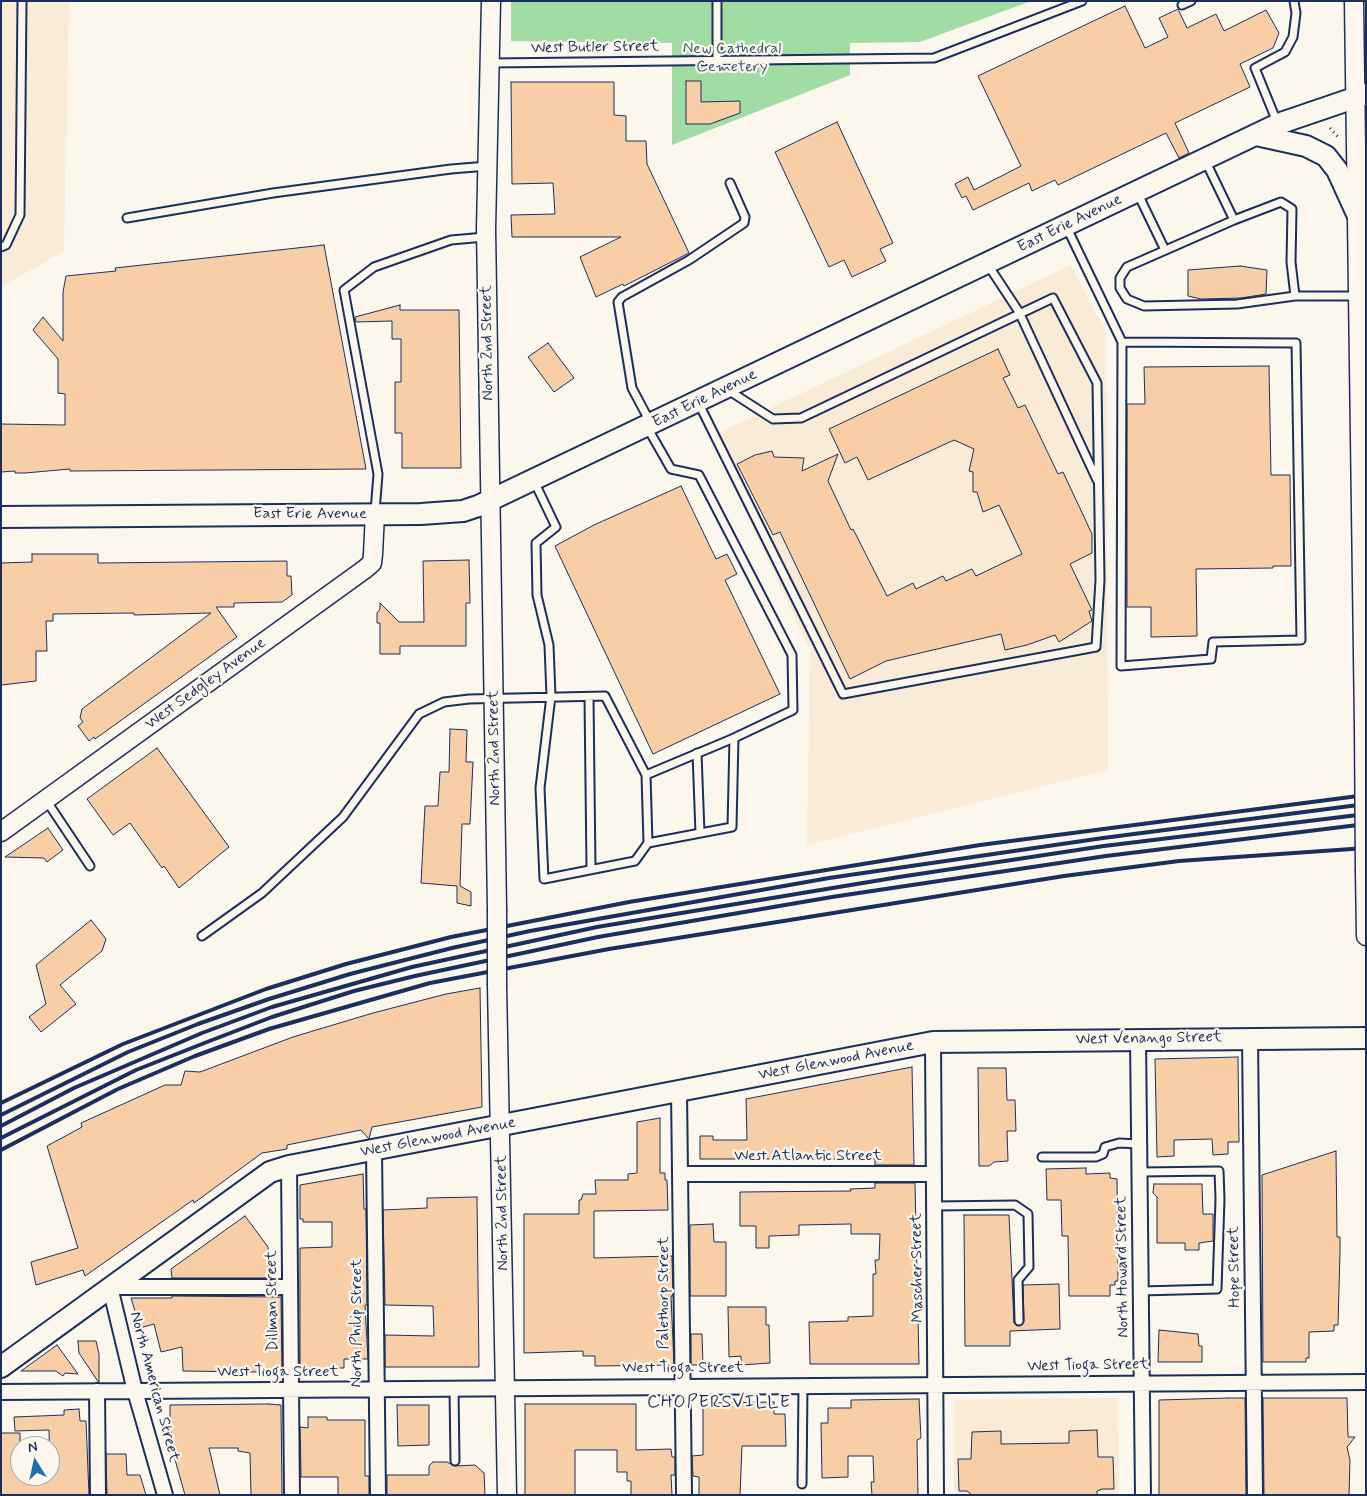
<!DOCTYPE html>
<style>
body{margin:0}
#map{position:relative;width:1367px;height:1496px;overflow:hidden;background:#fbf7ec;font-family:Mynerve,sans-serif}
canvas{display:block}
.frame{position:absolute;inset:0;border:2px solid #1b2f5e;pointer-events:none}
.north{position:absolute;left:10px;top:1436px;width:50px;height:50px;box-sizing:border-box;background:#fbf7ec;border:1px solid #a1a7b3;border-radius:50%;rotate:350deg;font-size:14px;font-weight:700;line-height:20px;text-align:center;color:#1b2f5e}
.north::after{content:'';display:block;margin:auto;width:18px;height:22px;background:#1f6fb2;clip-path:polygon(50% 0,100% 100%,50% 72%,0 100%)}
</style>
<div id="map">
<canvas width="1367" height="1496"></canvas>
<div class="frame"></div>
<div class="north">N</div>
</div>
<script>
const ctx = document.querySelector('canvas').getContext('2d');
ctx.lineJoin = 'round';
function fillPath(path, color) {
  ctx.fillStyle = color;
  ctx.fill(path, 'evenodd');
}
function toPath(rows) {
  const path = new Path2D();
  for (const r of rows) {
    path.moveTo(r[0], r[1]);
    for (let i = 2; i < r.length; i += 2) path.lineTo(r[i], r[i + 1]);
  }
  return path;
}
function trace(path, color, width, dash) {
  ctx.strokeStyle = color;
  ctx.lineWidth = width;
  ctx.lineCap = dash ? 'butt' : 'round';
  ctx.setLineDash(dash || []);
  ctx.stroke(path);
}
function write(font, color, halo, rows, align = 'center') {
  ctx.font = font + ' Mynerve,sans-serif';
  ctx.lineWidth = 4.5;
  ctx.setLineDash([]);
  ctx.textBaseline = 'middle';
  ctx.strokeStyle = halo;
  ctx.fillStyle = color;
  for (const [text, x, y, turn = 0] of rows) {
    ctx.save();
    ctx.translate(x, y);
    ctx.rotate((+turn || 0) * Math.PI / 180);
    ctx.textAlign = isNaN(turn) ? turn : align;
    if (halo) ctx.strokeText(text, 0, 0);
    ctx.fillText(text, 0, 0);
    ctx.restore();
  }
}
fillPath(toPath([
 [1,1,69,1,64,251,1,287],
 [1071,265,1106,333,1108,770,807,845,810,650,710,437],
 [1118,1398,1119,1495,954,1495,954,1400]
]), '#faebd7');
fillPath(toPath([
 [511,1,1031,1,920,42,850,43,850,75,672,145,672,43,511,41]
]), '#a0dca3');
const building = toPath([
 [1125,6,1145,48,1168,37,1159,18,1178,9,1187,28,1216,14,1224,31,1266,10,1279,33,1273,48,1240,64,1250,87,1175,123,1189,153,1179,158,1166,133,1058,185,1055,180,1032,191,1029,183,973,210,966,196,962,198,955,184,968,177,974,190,1021,166,978,76,1125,6],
 [686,81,701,81,701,102,740,101,740,113,710,124,686,124,686,81],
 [511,82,614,82,614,115,626,116,626,141,646,141,647,164,689,253,624,286,623,284,596,297,580,257,621,237,512,237,511,215,555,214,553,183,512,184,511,82],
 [837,122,893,243,880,249,886,261,852,277,844,260,829,267,775,152,837,122],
 [324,245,366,469,70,471,70,469,25,473,15,473,15,471,1,472,1,424,65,425,65,394,58,393,58,359,33,330,43,317,63,341,63,292,66,276,116,271,115,268,324,245],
 [1240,266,1267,270,1266,294,1241,298,1201,299,1188,296,1188,270,1240,266],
 [400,305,400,310,459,310,461,468,402,468,402,433,395,433,395,382,401,382,401,339,392,339,392,321,356,322,355,317,400,305],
 [548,343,574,378,554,392,528,357,548,343],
 [998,349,1010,375,1003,378,1018,408,1025,405,1058,474,1063,472,1092,534,1092,553,1070,564,1092,610,1089,611,1092,621,1059,642,1055,635,1027,645,1005,650,1001,634,886,661,850,679,780,532,773,535,737,464,755,455,772,451,774,457,804,458,802,471,838,454,828,481,851,530,853,529,887,596,913,583,916,589,943,576,946,581,972,569,976,576,1022,554,999,505,983,512,977,492,973,492,973,472,969,471,974,449,954,440,868,480,857,457,845,463,829,429,998,349],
 [1269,366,1271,475,1290,475,1291,566,1273,566,1273,568,1196,569,1197,636,1151,637,1151,607,1127,607,1127,404,1145,404,1144,367,1269,366],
 [681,486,716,559,727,554,737,574,725,580,780,694,653,754,555,546,594,525,681,486],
 [32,554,98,554,98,563,287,561,287,576,291,576,292,595,282,602,234,603,234,607,216,607,237,637,95,739,94,737,89,741,78,726,83,722,80,718,82,709,211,613,134,615,134,613,53,614,53,621,46,621,47,651,36,651,36,681,1,685,1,563,32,562,32,554],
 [469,560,470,603,466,603,466,646,400,646,400,654,380,654,380,623,377,623,377,613,380,609,380,603,399,622,424,622,423,561,469,560],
 [450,729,467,730,466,762,473,762,470,824,462,824,460,886,471,892,471,906,457,903,457,886,421,883,425,806,438,806,440,772,449,772,450,729],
 [157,748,229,847,179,888,164,866,162,868,130,823,113,835,87,799,157,748],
 [48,828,63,850,47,862,44,858,5,857,48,828],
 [91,920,106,939,102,951,60,985,76,1004,41,1032,29,1017,46,1004,36,965,91,920],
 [480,988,482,1107,372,1127,369,1139,361,1130,287,1145,287,1149,262,1153,194,1203,193,1200,85,1276,83,1270,36,1285,31,1262,78,1248,47,1146,82,1127,81,1123,165,1085,181,1085,185,1071,200,1072,293,1037,373,1013,446,994,480,988],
 [1238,1057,1239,1142,1228,1142,1228,1154,1213,1155,1212,1139,1174,1140,1174,1156,1157,1157,1155,1059,1238,1057],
 [912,1067,914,1165,875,1165,875,1159,700,1159,700,1136,713,1136,713,1140,747,1140,746,1099,912,1067],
 [978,1068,1006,1068,1007,1100,1015,1100,1016,1131,1007,1131,1008,1161,994,1162,989,1166,979,1166,978,1068],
 [660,1118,660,1173,665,1173,665,1180,667,1180,668,1210,594,1211,594,1258,672,1256,673,1296,671,1296,674,1365,595,1366,595,1356,583,1356,583,1351,524,1353,524,1214,579,1214,579,1200,581,1200,583,1194,596,1194,595,1180,628,1180,628,1174,637,1173,637,1122,660,1118],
 [1336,1151,1337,1237,1340,1237,1340,1252,1338,1325,1334,1325,1334,1331,1309,1332,1309,1358,1306,1358,1306,1362,1263,1362,1262,1175,1336,1151],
 [1086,1168,1086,1174,1110,1173,1110,1178,1117,1179,1118,1281,1115,1281,1115,1285,1110,1285,1110,1296,1069,1296,1068,1236,1062,1236,1061,1200,1047,1200,1046,1169,1086,1168],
 [363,1174,364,1209,366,1209,367,1305,365,1305,368,1359,344,1359,344,1368,332,1368,332,1372,300,1372,300,1248,332,1247,332,1222,303,1222,303,1219,300,1219,300,1185,363,1174],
 [875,1183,915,1183,919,1364,810,1364,809,1322,848,1321,848,1317,873,1316,873,1274,876,1274,875,1260,879,1260,880,1234,851,1234,851,1224,799,1225,799,1235,769,1236,769,1248,756,1248,756,1226,740,1226,740,1192,851,1191,850,1189,875,1188,875,1183],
 [1154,1184,1202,1184,1203,1214,1213,1214,1213,1241,1199,1243,1199,1250,1185,1250,1185,1243,1157,1243,1157,1197,1153,1193,1154,1184],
 [477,1197,479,1367,385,1367,385,1335,434,1336,433,1306,385,1305,383,1210,427,1208,427,1198,477,1197],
 [964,1215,1009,1215,1014,1323,1020,1326,1024,1321,1023,1285,1059,1284,1060,1329,1010,1331,1010,1346,965,1346,964,1215],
 [245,1216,268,1247,268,1278,172,1278,171,1269,245,1216],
 [713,1224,714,1242,726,1242,726,1296,690,1296,690,1225,713,1224],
 [172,1296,281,1297,282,1369,258,1372,183,1371,182,1347,161,1352,154,1324,140,1328,131,1298,172,1298,172,1296],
 [728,1307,766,1307,766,1325,769,1325,770,1363,741,1365,741,1356,729,1357,728,1307],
 [1159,1330,1198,1334,1199,1346,1202,1346,1202,1362,1158,1362,1159,1330],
 [691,1334,702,1334,703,1365,691,1365,691,1334],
 [78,1341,96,1341,99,1354,99,1383,79,1353,78,1341],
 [57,1345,78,1374,65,1373,63,1376,56,1371,21,1371,57,1345],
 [1228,1398,1245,1398,1246,1495,1159,1495,1159,1400,1228,1398],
 [1263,1398,1347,1398,1348,1437,1355,1437,1347,1447,1350,1460,1349,1495,1264,1495,1263,1398],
 [919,1399,921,1438,917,1440,918,1495,872,1495,871,1482,874,1482,873,1456,848,1456,848,1477,822,1478,821,1423,828,1423,828,1408,851,1408,851,1400,919,1399],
 [774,1402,774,1414,785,1414,786,1446,742,1446,740,1495,699,1495,699,1477,693,1476,692,1456,703,1455,703,1403,774,1402],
 [268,1404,281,1405,282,1495,251,1495,250,1453,238,1451,238,1448,209,1448,220,1495,185,1495,174,1456,174,1442,170,1428,170,1405,268,1404],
 [525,1404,636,1404,636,1450,671,1449,672,1457,675,1457,675,1475,671,1475,672,1495,631,1495,631,1481,627,1481,627,1472,617,1472,617,1450,575,1450,575,1495,525,1495,525,1404],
 [397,1405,429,1405,429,1445,398,1446,397,1405],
 [79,1409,80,1421,86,1421,89,1495,1,1495,1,1433,20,1433,20,1476,50,1476,49,1430,15,1431,14,1417,64,1415,64,1410,79,1409],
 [308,1417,327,1417,327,1420,365,1420,365,1476,369,1476,369,1495,338,1495,338,1477,301,1477,300,1427,308,1428,308,1417],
 [1097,1430,1098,1457,1113,1457,1114,1489,1102,1489,1097,1491,1097,1495,972,1495,967,1491,959,1491,958,1459,971,1459,972,1432,1001,1431,1001,1444,1069,1443,1069,1431,1097,1430],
 [106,1454,126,1454,127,1475,140,1475,146,1495,107,1495,106,1454],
 [433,1462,447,1462,455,1466,475,1465,484,1473,485,1495,387,1495,387,1475,429,1475,429,1466,433,1462]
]);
fillPath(building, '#f8cea7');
trace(building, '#1b2f5e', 1);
const service = toPath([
 [717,1,717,61],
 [1182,5,1191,1],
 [491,63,934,58,1082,1],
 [1277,122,1255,68,1285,52,1293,37,1296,13,1294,1],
 [1205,160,1234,220,1281,202,1292,209,1291,262,1295,296,1358,296],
 [1137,192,1165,250],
 [127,218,273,193,451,169,488,166],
 [1234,220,1127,267,1120,278,1120,288,1127,299,1144,306,1237,304,1295,296],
 [1066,226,1122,342,1296,343,1301,640,1213,642,1211,659,1121,666,1122,342],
 [1,247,6,245,20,215,22,1],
 [988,265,1019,312,1097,480],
 [698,402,843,694,1096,647,1100,580,1097,383,1053,298,801,418,773,419,728,390],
 [650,422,632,388,618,302,622,297,689,260,744,223,745,217,730,183],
 [534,481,556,527,536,543,537,595,549,645,551,696,540,788,544,879,635,861,648,843,732,827,734,738,793,710,792,655,699,475,671,469,647,427],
 [375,512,378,474,344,290,374,267,451,240,485,237],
 [589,697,591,869],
 [697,753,700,833],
 [646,775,648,843],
 [46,800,90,866],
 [202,936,262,893,343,817,419,714,444,702,469,699,605,696,646,775,734,738],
 [1042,1157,1096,1157,1103,1154,1105,1147,1119,1143,1139,1144],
 [1139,1172,1219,1171,1220,1199,1217,1289,1141,1291],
 [935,1206,1015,1205,1028,1214,1029,1267,1018,1280,1019,1321],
 [454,1389,455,1461],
 [802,1484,803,1386]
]);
const minor = toPath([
 [1138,1039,1143,1495],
 [1250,1039,1255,1495],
 [933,1042,936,1495],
 [679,1092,684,1495],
 [374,1150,378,1495],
 [289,1166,292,1495],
 [681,1174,934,1174],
 [97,1391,98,1495],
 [1,1392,1366,1382],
 [165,1495,135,1391,110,1287,290,1287]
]);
const tertiary = toPath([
 [491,1,486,229,497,909],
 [1354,1,1364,727],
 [1,832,365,569,372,563,373,554,375,514],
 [1365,872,1366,936],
 [497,985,507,1495]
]);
const secondary = toPath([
 [1256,135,1306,146,1326,156,1337,170,1358,216],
 [1,517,421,514,463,511,478,506,1278,124,1366,94],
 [1,1367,270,1172,289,1166,933,1042,1366,1038]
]);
trace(service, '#1b2f5e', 11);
trace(minor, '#1b2f5e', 18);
trace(tertiary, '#1b2f5e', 21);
trace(secondary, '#1b2f5e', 24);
trace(toPath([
 [1330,128,1340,139]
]), '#1b2f5e', 3, [1, 4]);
trace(service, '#fbf7ec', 7);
trace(minor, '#fbf7ec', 14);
trace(tertiary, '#fbf7ec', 18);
trace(secondary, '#fbf7ec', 20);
trace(toPath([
 [1,1103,123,1044,266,989,346,964,451,937,629,902,980,845,1366,795],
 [1,1115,128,1052,198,1024,269,999,350,974,452,948,530,931,829,878,1103,838,1366,804],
 [1,1126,74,1088,202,1033,272,1007,412,967,597,927,899,877,1104,846,1366,814],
 [1,1138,136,1070,207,1042,272,1017,354,991,415,976,598,937,832,897,1106,856,1366,824],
 [1,1150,118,1089,195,1056,269,1029,430,983,609,949,1064,876,1179,861,1366,848]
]), '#1b2f5e', 4);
const tertiaryBridge = toPath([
 [1364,727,1365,872],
 [497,985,497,909]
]);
trace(tertiaryBridge, '#1b2f5e', 21, []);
trace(tertiaryBridge, '#fbf7ec', 18);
write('16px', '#1b2f5e', '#fbf7ec', [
 ["West Butler Street",595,48,-1],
 ["East Erie Avenue",1070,224,-26],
 ["North 2nd Street",488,343,-91],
 ["East Erie Avenue",705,399,-26],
 ["East Erie Avenue",310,515],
 ["West Sedgley Avenue",206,684,-36],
 ["North 2nd Street",495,748,-91],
 ["West Venango Street",1149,1039,-1],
 ["West Glenwood Avenue",836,1061,-11],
 ["West Glenwood Avenue",438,1138,-11],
 ["West Atlantic Street",808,1157],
 ["North 2nd Street",503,1213,-91],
 ["North Howard Street",1123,1267,-91],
 ["Hope Street",1235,1267,-91],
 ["Mascher Street",918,1268,-91],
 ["Palethorp Street",665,1293,-90],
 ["Dillman Street",273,1301,-91],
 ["North Philip Street",358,1323,-90],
 ["West Tioga Street",1088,1366,-1],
 ["West Tioga Street",683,1369],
 ["West Tioga Street",278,1373],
 ["North American Street",154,1387,75]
]);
write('16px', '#3c5a6f', '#fbf7ec', [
 ["New Cathedral",732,50],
 ["Cemetery",732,68]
]);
ctx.letterSpacing = '1px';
write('18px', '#1b2f5e', '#fbf7ec', [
 ["CHOPERSVILLE",719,1403]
]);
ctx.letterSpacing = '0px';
</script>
